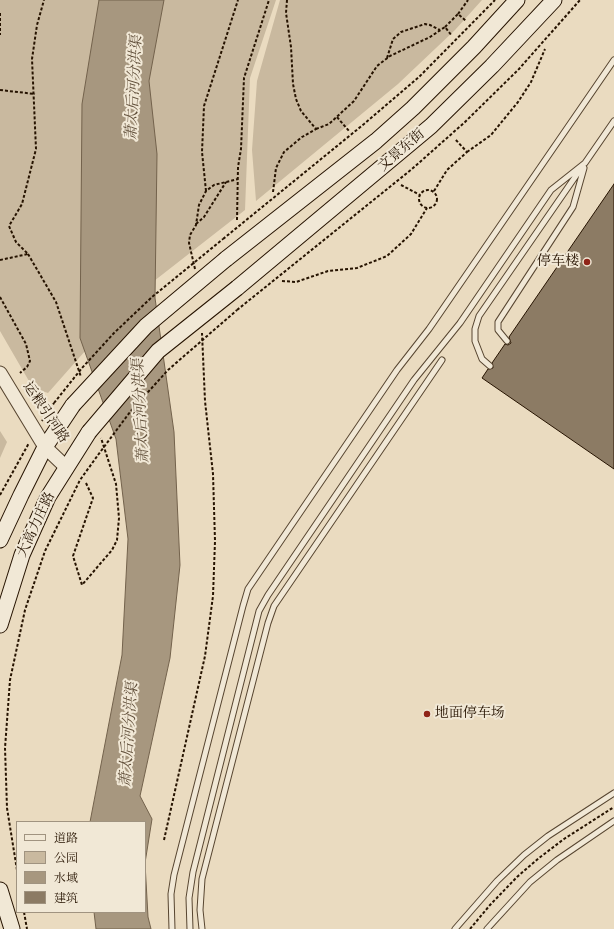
<!DOCTYPE html>
<meta charset="utf-8">
<style>
body{margin:0}
#map{position:relative;width:614px;height:929px;overflow:hidden;background:#eadbc0;font-family:"IM FELL English","Noto Serif SC",serif}
canvas{display:block}
.legend{position:absolute;left:16px;top:821px;width:130px;height:92px;box-sizing:border-box;background:#f1e8d6;border:1px solid #a09380;margin:0;padding:5px 7px;list-style:none;font-size:12px;color:#261300}
.legend li{display:flex;align-items:center;gap:8px;height:20px}
.legend b{width:20px;border:1px solid #a09380}
</style>
<div id="map">
<canvas width="614" height="929"></canvas>
<ul class="legend">
<li><b style="height:5px;background:#f1e8d6"></b>道路</li>
<li><b style="height:11px;background:#c9b99f"></b>公园</li>
<li><b style="height:11px;background:#a7977f"></b>水域</li>
<li><b style="height:11px;background:#8c7b64"></b>建筑</li>
</ul>
</div>
<script>
const ctx = document.querySelector('canvas').getContext('2d');
ctx.lineJoin = 'round';
function fillPath(path, color) {
  ctx.fillStyle = color;
  ctx.fill(path, 'evenodd');
}
function toPath(rows) {
  const path = new Path2D();
  for (const r of rows) {
    if (r.length === 3) {
      path.moveTo(r[0] + r[2], r[1]);
      path.arc(r[0], r[1], r[2], 0, 2 * Math.PI);
      continue;
    }
    path.moveTo(r[0], r[1]);
    for (let i = 2; i < r.length; i += 2) path.lineTo(r[i], r[i + 1]);
  }
  return path;
}
function trace(path, color, width, dash) {
  ctx.strokeStyle = color;
  ctx.lineWidth = width;
  ctx.lineCap = dash ? 'butt' : 'round';
  ctx.setLineDash(dash || []);
  ctx.stroke(path);
}
function write(font, color, halo, rows, align = 'center') {
  ctx.font = font + ' "IM FELL English","Noto Serif SC",serif';
  ctx.lineWidth = 4;
  ctx.setLineDash([]);
  ctx.textBaseline = 'middle';
  ctx.strokeStyle = halo;
  ctx.fillStyle = color;
  for (const [text, x, y, turn = 0] of rows) {
    ctx.save();
    ctx.translate(x, y);
    ctx.rotate((+turn || 0) * Math.PI / 180);
    ctx.textAlign = isNaN(turn) ? turn : align;
    if (halo) ctx.strokeText(text, 0, 0);
    ctx.fillText(text, 0, 0);
    ctx.restore();
  }
}
fillPath(toPath([
 [0,0,276,0,250,78,245,210,131,299,48,393,33,388,0,331],
 [280,0,482,0,455,30,398,84,256,201,252,150,257,81],
 [0,431,7,442,0,458]
]), '#c9b99f');
const water = toPath([
 [99,0,164,0,149,81,157,154,155,298,174,432,180,565,170,658,140,796,152,819,145,863,148,917,151,929,96,929,94,912,145,912,145,822,90,822,122,655,128,539,116,439,80,338,82,104,99,0]
]);
fillPath(water, '#a7977f');
trace(water, '#73624c', 1);
const building = toPath([
 [614,184,614,469,482,378,488,369,493,368,492,363,505,344,508,345,511,343,509,337,614,184]
]);
fillPath(building, '#8c7b64');
trace(building, '#261300', 1);
const service = toPath([
 [507,341,498,330,498,322,573,207,584,168],
 [490,366,482,359,475,341,475,329,479,316,582,167],
 [172,929,171,894,174,875,243,606,248,589,397,370,429,329,614,60],
 [190,929,189,898,193,872,259,611,268,595,414,380,460,323,551,190,585,163,614,121],
 [202,929,200,910,202,879,268,623,274,606,442,360],
 [455,929,497,881,524,855,548,836,614,793],
 [487,929,530,882,557,860,614,821]
]);
const tertiary = toPath([
 [0,373,45,447,67,468]
]);
const secondary = toPath([
 [226,259,376,141,413,108,474,47,517,0],
 [237,288,431,126,492,66,554,0],
 [0,540,21,495,45,447,73,405],
 [0,625,22,555,48,497,89,432],
 [0,890,12,929]
]);
trace(service, '#574530', 7);
trace(tertiary, '#574530', 15);
trace(secondary, '#261300', 17);
trace(toPath([
 [0,13,0,35],
 [458,14,468,0],
 [445,27,458,14,466,21],
 [387,58,393,39,401,32,425,24,430,25,440,30],
 [0,90,35,94],
 [337,117,349,131],
 [316,129,329,124,354,101,377,66,390,56,430,37,445,27,452,36],
 [467,152,491,135,518,102,531,82,545,49],
 [401,185,420,195],
 [428,199,9],
 [206,191,202,152,204,106,238,0],
 [434,191,447,170,467,152,455,139],
 [273,192,276,168,284,152,302,137,316,129,301,111,296,99,293,84,291,47,286,13,287,0],
 [237,220,238,167,241,149,244,78,269,0],
 [196,224,204,217,226,182],
 [223,239,364,124,419,77,495,0],
 [28,254,56,302,81,377],
 [0,260,28,254,16,242,9,226,22,204,36,149,32,59,37,25,44,0],
 [195,269,189,243,190,235,196,225,199,205,206,191,214,185,238,179],
 [282,281,296,282,328,271,357,268,387,256,411,234,427,208],
 [0,297,26,344,30,361,27,367,20,373],
 [237,310,412,169,465,122,519,69,580,0],
 [42,421,54,403],
 [86,483,93,498,73,556,82,585,112,550,117,540,119,518,116,484,101,438],
 [0,495,29,443],
 [164,840,205,656,213,596,215,541,213,474,205,401,202,333],
 [17,870,7,808,5,748,10,680,25,610,45,551,80,480,98,455],
 [24,912,27,929],
 [470,929,490,905,517,877,539,858,564,839,614,807]
]), '#261300', 2, [3, 2]);
trace(service, '#f1e8d6', 5);
trace(tertiary, '#f1e8d6', 13);
trace(secondary, '#f1e8d6', 15);
const secondaryBridge = toPath([
 [73,405,146,326,226,259],
 [89,432,158,351,237,288]
]);
trace(secondaryBridge, '#261300', 17, []);
trace(toPath([
 [54,403,82,368,114,333,152,297,223,239],
 [98,455,130,412,168,370,237,310]
]), '#261300', 2, [3, 2]);
trace(secondaryBridge, '#f1e8d6', 15);
for (const [x, y, r, color] of [
 [587,262,4,"#8f2418"],
 [427,714,4,"#8f2418"]
]) {
  const dot = new Path2D();
  dot.arc(x, y, r, 0, 2 * Math.PI);
  ctx.fillStyle = color;
  ctx.fill(dot);
  trace(dot, '#f1e8d6', 1.5);
}
write('14px', '#261300', '#f1e8d6', [
 ["文景东街",402,151,-41],
 ["运粮引河路",45,413,56],
 ["大高力庄路",37,525,-65]
]);
write('14px', '#261300', '#f1e8d6', [
 ["停车楼",579,262],
 ["地面停车场",435,714,"left"]
], 'right');
write('italic 15px', '#604e39', '#f1e8d6', [
 ["萧太后河分洪渠",135,88,-87],
 ["萧太后河分洪渠",142,411,-93],
 ["萧太后河分洪渠",130,735,-86]
]);
</script>
